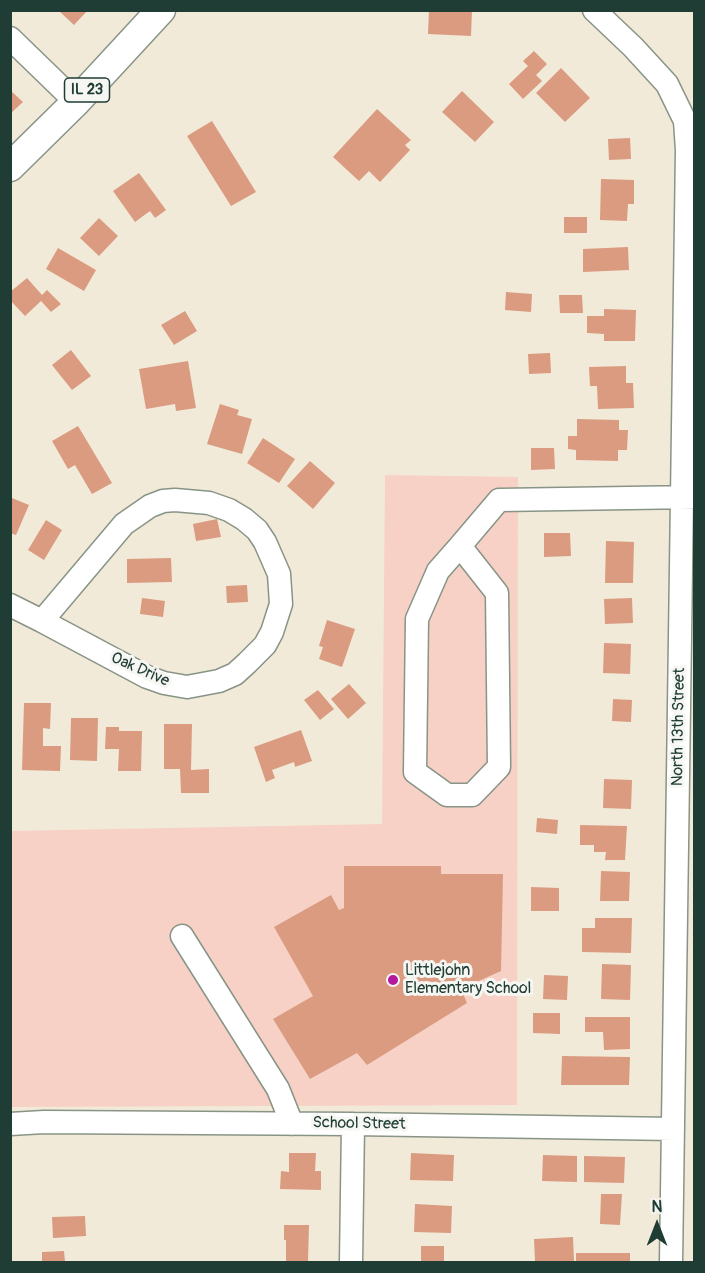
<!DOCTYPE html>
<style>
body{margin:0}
#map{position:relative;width:705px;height:1273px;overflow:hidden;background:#f2ead8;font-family:Pangolin,sans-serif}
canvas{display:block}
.frame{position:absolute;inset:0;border:12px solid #1f3d34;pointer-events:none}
.north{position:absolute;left:627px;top:1195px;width:60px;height:60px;-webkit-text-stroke:4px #f6f6f2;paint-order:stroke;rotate:0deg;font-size:16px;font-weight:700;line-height:24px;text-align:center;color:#1f3d34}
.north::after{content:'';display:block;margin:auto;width:21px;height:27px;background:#1f3d34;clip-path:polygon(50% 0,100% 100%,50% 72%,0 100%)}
</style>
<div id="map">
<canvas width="705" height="1273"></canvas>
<div class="frame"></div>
<div class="north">N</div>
</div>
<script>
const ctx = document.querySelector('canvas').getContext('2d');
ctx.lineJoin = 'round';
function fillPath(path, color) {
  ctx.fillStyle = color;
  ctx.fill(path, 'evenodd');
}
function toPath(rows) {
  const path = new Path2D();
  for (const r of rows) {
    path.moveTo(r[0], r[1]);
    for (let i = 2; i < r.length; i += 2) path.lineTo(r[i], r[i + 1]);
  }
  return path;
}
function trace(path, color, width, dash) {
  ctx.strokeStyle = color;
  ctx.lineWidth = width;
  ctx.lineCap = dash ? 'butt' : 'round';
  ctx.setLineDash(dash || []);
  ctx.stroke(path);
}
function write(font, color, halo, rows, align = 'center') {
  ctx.font = font + ' Pangolin,sans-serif';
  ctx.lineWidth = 6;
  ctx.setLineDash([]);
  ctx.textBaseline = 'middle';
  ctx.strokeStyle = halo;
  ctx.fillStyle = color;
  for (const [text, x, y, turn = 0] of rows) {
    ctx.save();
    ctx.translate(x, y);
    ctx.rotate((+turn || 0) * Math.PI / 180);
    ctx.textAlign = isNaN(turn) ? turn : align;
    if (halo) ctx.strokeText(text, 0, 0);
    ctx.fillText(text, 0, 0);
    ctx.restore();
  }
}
fillPath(toPath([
 [385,475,518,477,517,1105,11,1107,10,831,382,824]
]), '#f7d1c6');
fillPath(toPath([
 [58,10,88,10,74,25],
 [429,10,472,10,471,36,428,34],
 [534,51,547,64,536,75,542,81,523,99,509,84,528,66,523,61],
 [561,68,590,98,565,122,536,93],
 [10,90,23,102,10,114],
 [462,91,494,122,475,142,442,112],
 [377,109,411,140,405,145,410,150,380,182,369,171,359,181,333,157],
 [212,121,256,192,231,206,187,136],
 [630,138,631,159,609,160,608,139],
 [139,173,166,210,155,218,150,211,135,222,113,191],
 [601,179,634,180,634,204,628,204,627,221,600,220],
 [564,217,587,217,587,233,564,233],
 [99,218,118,236,99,256,80,238],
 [628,247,629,270,583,272,583,249],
 [58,248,96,270,84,291,46,269],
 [27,278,42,295,47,290,61,304,51,312,41,301,25,316,10,300,10,292],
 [506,292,532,294,531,312,505,310],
 [559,295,582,295,583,313,560,313],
 [604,309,636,310,635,341,604,341,604,334,587,333,587,316,604,316],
 [185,311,197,331,174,345,161,325],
 [71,350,91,376,72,390,52,365],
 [550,353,551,373,529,374,528,354],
 [188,361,196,408,176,411,175,404,146,409,139,369],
 [626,366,626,383,633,383,634,408,598,409,597,386,590,386,589,367],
 [220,404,239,410,237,415,252,419,242,454,207,444],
 [577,419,619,420,619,430,628,430,627,450,618,450,618,461,576,460,576,450,568,449,568,436,577,436],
 [78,426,112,483,92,494,75,465,68,469,52,441],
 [263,438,295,459,279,483,247,463],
 [531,448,554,448,555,469,531,470],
 [310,461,335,483,313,509,287,486],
 [12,498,29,505,16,535,10,533],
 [217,519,221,537,196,541,193,524],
 [46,520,62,530,44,560,28,550],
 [544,533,570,533,571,556,544,557],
 [606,541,634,542,633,583,605,583],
 [171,558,172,582,127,583,127,559],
 [247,585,248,602,227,603,226,586],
 [142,598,165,601,163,617,140,614],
 [632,598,633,623,605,624,604,599],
 [327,620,355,629,342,667,319,659,323,647,319,646],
 [604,643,631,644,630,674,603,673],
 [349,684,366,703,348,719,331,699],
 [318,690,334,709,320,720,304,700],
 [613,699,632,700,631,722,612,721],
 [24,703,51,703,50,729,43,728,43,746,61,746,60,771,22,770],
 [71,718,98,718,97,761,70,760],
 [164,724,192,724,191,770,209,769,209,793,181,793,180,769,164,769],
 [106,727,119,727,119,731,142,731,141,771,118,771,119,749,105,749],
 [301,730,312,761,295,767,294,762,272,770,275,778,266,782,254,747],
 [604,779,632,780,631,809,603,808],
 [537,818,558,820,557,834,536,832],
 [580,825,627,826,625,860,605,860,606,852,594,852,594,845,580,845],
 [344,866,441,866,441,874,503,874,501,971,461,989,467,1003,367,1065,357,1053,310,1079,273,1019,313,996,274,927,331,895,339,910,344,908],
 [601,871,630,872,629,901,600,901],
 [531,887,559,888,559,911,531,911],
 [595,918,632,918,631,953,582,952,582,928,595,928],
 [602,964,631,965,630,1000,601,999],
 [544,975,568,976,567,1000,543,999],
 [533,1013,560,1013,560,1034,533,1033],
 [585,1017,630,1017,630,1049,604,1050,603,1032,585,1032],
 [562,1056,630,1057,629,1085,561,1085],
 [289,1153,316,1153,315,1171,321,1171,321,1190,280,1189,281,1171,289,1172],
 [411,1153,454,1155,453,1181,410,1180],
 [543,1155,577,1156,577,1182,542,1181],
 [584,1156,625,1157,624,1183,584,1182],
 [601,1194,622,1194,620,1225,600,1224],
 [415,1204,452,1206,451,1233,414,1232],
 [85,1216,86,1236,53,1238,52,1217],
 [284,1225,309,1225,308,1262,286,1262,286,1240,284,1240],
 [573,1237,574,1261,535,1262,534,1239],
 [421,1246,444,1246,444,1262,421,1262],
 [64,1251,65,1262,42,1262,42,1252],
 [576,1253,630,1253,630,1262,576,1262]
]), '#da9b80');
const minor = toPath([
 [594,10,633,47,667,84,685,121,687,150,671,1262],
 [10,38,76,102],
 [175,500,209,503,229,510,244,519,257,530,265,542,279,574,281,604,272,632,265,645,247,663,235,674,219,681,187,687,164,683,147,677,42,621,124,524,150,506,163,501,175,500],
 [460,546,497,593,499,767,472,795,447,795,415,772,417,619,438,571,460,546,499,500,694,497],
 [10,605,42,621],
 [182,936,278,1089,292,1124],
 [10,1124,44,1122,353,1124,673,1129],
 [351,1262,353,1124]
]);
const major = toPath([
 [10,167,76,102,161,10]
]);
trace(minor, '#889486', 25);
trace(major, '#889486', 31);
trace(minor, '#fff', 22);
trace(major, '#fff', 28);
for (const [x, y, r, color] of [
 [393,980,6,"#b5179e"]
]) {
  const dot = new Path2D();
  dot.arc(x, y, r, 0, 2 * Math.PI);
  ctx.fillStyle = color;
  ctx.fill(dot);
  trace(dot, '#f6f6f2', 2);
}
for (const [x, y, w] of [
 [87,90,45]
]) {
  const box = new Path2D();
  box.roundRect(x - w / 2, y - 12, w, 24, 4.5);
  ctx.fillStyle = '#f6f6f2';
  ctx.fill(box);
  trace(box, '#1f3d34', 1.5);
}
write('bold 15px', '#1f3d34', null, [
 ["IL 23",87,90]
]);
write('16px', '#1f3d34', '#f6f6f2', [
 ["Oak Drive",140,670,24],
 ["North 13th Street",679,727,-89],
 ["School Street",359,1124,1]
]);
write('16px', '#1f3d34', '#f6f6f2', [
 ["Littlejohn",405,971],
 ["Elementary School",405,989]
], 'left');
</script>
